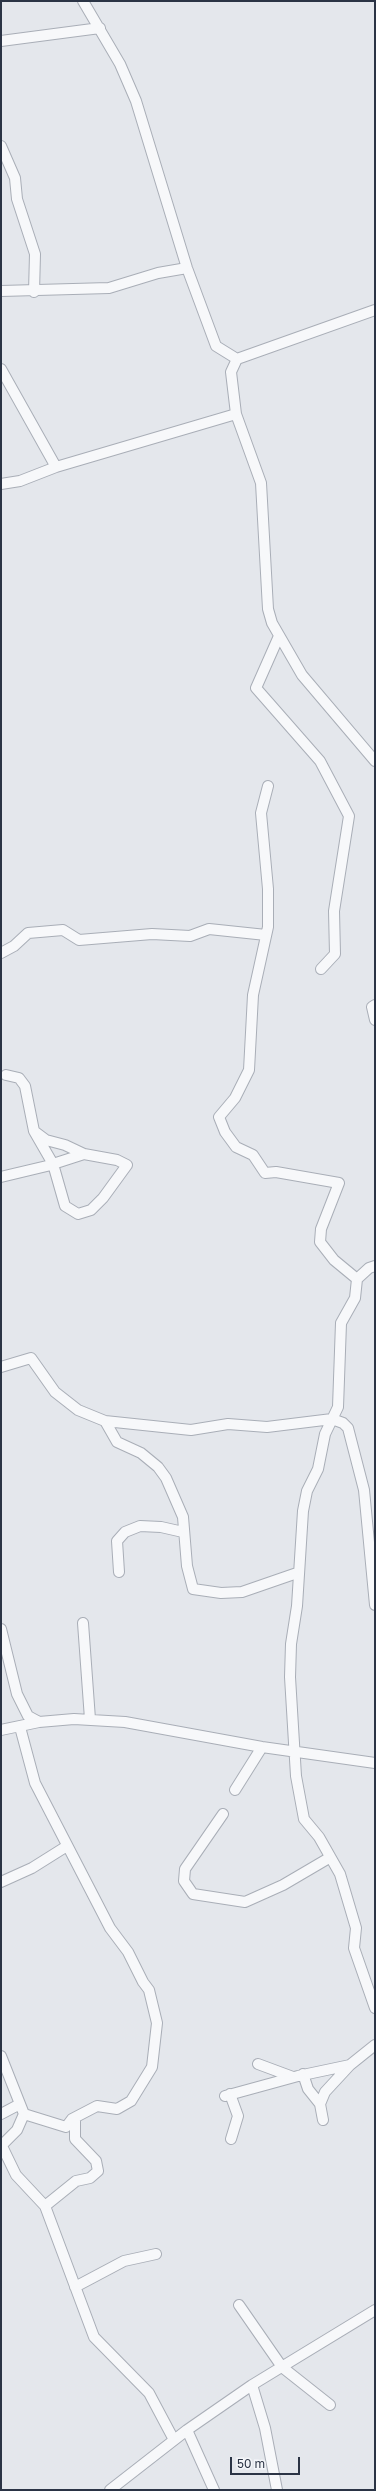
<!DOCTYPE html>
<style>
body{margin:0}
#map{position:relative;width:376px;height:2491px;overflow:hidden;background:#e4e7ec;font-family:"Golos Text",sans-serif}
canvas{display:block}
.frame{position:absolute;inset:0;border:2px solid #2b3445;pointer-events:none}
.scale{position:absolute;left:230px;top:2457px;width:70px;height:18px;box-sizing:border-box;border:2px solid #2b3445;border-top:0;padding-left:5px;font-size:12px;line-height:14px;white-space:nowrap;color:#2b3445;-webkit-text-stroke:3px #f4f6f9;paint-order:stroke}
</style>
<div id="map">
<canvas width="376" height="2491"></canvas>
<div class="frame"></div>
<div class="scale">50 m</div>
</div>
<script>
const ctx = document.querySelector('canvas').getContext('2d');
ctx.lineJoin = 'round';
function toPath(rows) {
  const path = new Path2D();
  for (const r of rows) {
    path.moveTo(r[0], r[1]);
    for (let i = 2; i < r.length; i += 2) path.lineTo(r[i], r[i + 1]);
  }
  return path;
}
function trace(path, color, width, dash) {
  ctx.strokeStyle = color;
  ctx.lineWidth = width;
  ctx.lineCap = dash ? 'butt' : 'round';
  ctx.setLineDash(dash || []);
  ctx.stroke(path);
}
const minor = toPath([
 [83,1,120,64,136,101,187,268,216,346,237,359],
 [1,41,100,28],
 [1,146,15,178,17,199,35,254,34,292],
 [1,291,109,288,158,273,187,268],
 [375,310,237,359,231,372,236,414,261,483,268,609,272,623,302,675,375,761],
 [1,369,56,467],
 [1,484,20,481,56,467,236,414],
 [279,636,256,688,320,761,349,816,334,911,335,954,321,969],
 [268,786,261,813,268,889,268,927,253,995,249,1070,235,1098,219,1117,225,1132,236,1147,253,1155,265,1173,276,1172,339,1183,321,1229,320,1242,334,1260,357,1279],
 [1,953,14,946,28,933,63,930,79,940,152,934,190,936,209,929,266,935],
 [375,1005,372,1007,375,1020],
 [6,1075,19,1078,25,1086,34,1131,46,1140,65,1145,84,1154],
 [1,1177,51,1165,53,1164,84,1154,117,1160,127,1165,103,1198,91,1210,78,1214,65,1206,53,1164,34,1131],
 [375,1266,369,1268,357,1279,355,1298,341,1323,338,1407,325,1434,318,1469,307,1491,303,1511,297,1606,291,1644,290,1677,296,1776,304,1819,319,1837,340,1874,356,1928,354,1948,375,2008],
 [1,1367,31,1358,55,1392,78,1410,105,1421,191,1430,228,1424,267,1427,332,1419,343,1423,348,1428,364,1490,375,1605],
 [105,1421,117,1442,141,1453,158,1467,166,1478,183,1517,187,1566,193,1589,221,1593,242,1592,297,1573],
 [119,1572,117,1541,125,1532,140,1526,161,1527,183,1532],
 [83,1623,90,1719],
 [1,1629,17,1694,28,1716,39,1722],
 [1,1730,39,1722,74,1719,125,1722,262,1747,375,1763],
 [235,1790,262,1747],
 [223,1814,185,1869,184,1881,193,1894,245,1902,283,1885,329,1858],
 [1,1882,32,1868,67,1846],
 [1,2056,24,2114,66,2127,72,2119,97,2106,117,2109,131,2101,152,2067,157,2023,149,1990,143,1982,128,1952,110,1928,35,1783,20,1727],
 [258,2064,293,2077],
 [303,2074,308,2089,320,2104],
 [230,2094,238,2116,231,2139],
 [225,2096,298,2076,350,2065,375,2045],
 [1,2114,20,2104],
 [323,2120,320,2104,325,2092,350,2065],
 [1,2144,16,2175,45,2206,76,2181,90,2178,98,2171,96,2161,75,2139,75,2118],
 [2,2145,17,2130,24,2114],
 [45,2206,94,2337,149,2393,174,2440],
 [75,2287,124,2261,156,2254],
 [239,2305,282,2367,330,2405],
 [252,2385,265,2428,277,2490],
 [187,2430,214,2490],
 [110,2490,187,2430,252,2385,375,2310]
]);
trace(minor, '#a9aeb7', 12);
trace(minor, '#f7f8fa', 10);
</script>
